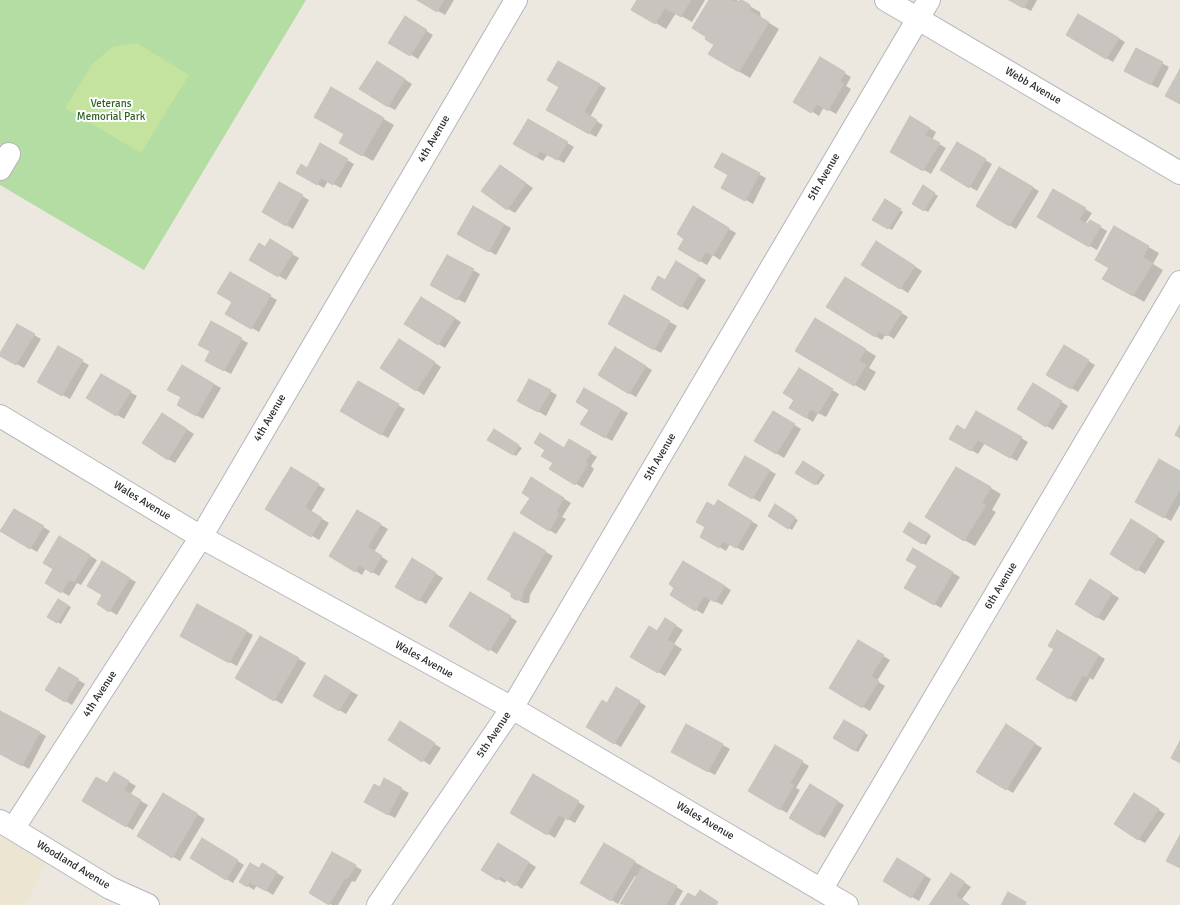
<!DOCTYPE html>
<style>
body{margin:0}
canvas{display:block;background:#ece8e0}
</style>
<canvas width="1180" height="905"></canvas>
<script>
const ctx = document.querySelector('canvas').getContext('2d');
ctx.lineJoin = 'round';
function fillPath(path, color) {
  ctx.fillStyle = color;
  ctx.fill(path, 'evenodd');
}
function toPath(rows) {
  const path = new Path2D();
  for (const r of rows) {
    path.moveTo(r[0], r[1]);
    for (let i = 2; i < r.length; i += 2) path.lineTo(r[i], r[i + 1]);
  }
  return path;
}
function trace(path, color, width, dash) {
  ctx.strokeStyle = color;
  ctx.lineWidth = width;
  ctx.lineCap = dash ? 'butt' : 'round';
  ctx.setLineDash(dash || []);
  ctx.stroke(path);
}
function write(font, color, halo, rows, align = 'center') {
  ctx.font = font + ' Signika,sans-serif';
  ctx.lineWidth = 4;
  ctx.setLineDash([]);
  ctx.textBaseline = 'middle';
  ctx.strokeStyle = halo;
  ctx.fillStyle = color;
  for (const [text, x, y, turn = 0] of rows) {
    ctx.save();
    ctx.translate(x, y);
    ctx.rotate((+turn || 0) * Math.PI / 180);
    ctx.textAlign = isNaN(turn) ? turn : align;
    if (halo) ctx.strokeText(text, 0, 0);
    ctx.fillText(text, 0, 0);
    ctx.restore();
  }
}
fillPath(toPath([
 [0,821,52,853,25,905,0,905]
]), '#ece5d1');
fillPath(toPath([
 [0,0,306,0,144,270,0,185]
]), '#b3dda2');
fillPath(toPath([
 [137,43,189,75,141,153,65,108,92,64,112,47]
]), '#c3e39f');
fillPath(toPath([
 [419,0,454,0,445,15],
 [638,0,705,0,692,22,676,13,666,29,632,9],
 [710,0,737,0,738,3,741,1,760,12,761,18,779,29,750,78,710,54,715,45],
 [1010,0,1037,0,1031,11],
 [1079,15,1125,42,1113,62,1067,35],
 [405,18,433,35,418,59,390,42],
 [1136,49,1169,67,1158,88,1132,75],
 [820,58,851,77,846,86,851,89,836,114,824,107,819,116,795,101],
 [558,62,606,88,590,117,603,125,596,137,548,110,561,87],
 [384,66,412,84,395,110,388,106],
 [332,89,394,125,373,161,341,143,346,134],
 [911,118,936,132,932,140,946,148,931,174,891,151],
 [528,120,574,147,564,163,548,154,543,161,514,144],
 [957,143,992,164,977,191,941,170],
 [321,145,354,164,341,188,328,181,324,188,304,176],
 [722,155,766,178,753,204,723,187,729,175],
 [501,166,533,188,515,213,508,209],
 [1000,168,1039,191,1016,229,977,206],
 [279,183,309,200,293,229,263,212],
 [924,187,938,196,928,212,913,203],
 [1053,191,1092,213,1085,224,1088,226,1090,221,1107,231,1097,250,1039,217],
 [885,201,903,212,892,230,874,219],
 [474,207,511,228,496,255,459,234],
 [693,208,736,233,720,260,713,255,707,265,680,249,686,239],
 [1115,228,1159,253,1153,264,1163,270,1144,302,1104,278,1110,268],
 [270,241,299,258,286,280,251,259,266,248],
 [883,246,922,271,908,293,862,264],
 [448,256,480,274,465,303,432,285],
 [676,262,706,280,688,310,652,288,665,281],
 [230,273,277,300,259,332,227,314,233,302],
 [853,282,908,317,894,339,886,334,882,340,875,336],
 [625,297,677,326,661,353,609,324],
 [429,302,461,322,445,348,406,324],
 [816,320,876,356,869,368,876,372,865,391,797,351],
 [211,322,248,343,231,374,206,361,211,351],
 [17,325,41,339,24,368,0,355],
 [407,344,441,367,424,395,382,368],
 [1064,346,1095,365,1078,392,1048,374],
 [58,348,89,365,70,399,39,382],
 [615,348,652,370,636,397,599,375],
 [182,366,221,388,203,419,178,405,182,397],
 [799,370,839,394,826,417,818,413,813,422,791,408,796,400],
 [101,375,137,396,124,419,88,398],
 [530,380,557,395,546,416,519,400],
 [358,382,405,409,388,438,341,411],
 [1039,388,1068,406,1053,430,1047,426],
 [584,389,628,413,612,441,582,424,590,409],
 [773,412,801,429,784,458,756,441],
 [977,412,1028,442,1017,461,985,443,978,454,950,438,966,431],
 [169,418,194,434,175,463,168,459],
 [494,431,522,448,516,456,489,439],
 [569,440,597,457,591,466,594,469,583,488,551,469,555,463,546,450,564,449],
 [745,457,776,474,760,502,729,485],
 [803,462,825,475,818,485,797,472],
 [291,468,325,489,311,512,329,523,319,540,266,508],
 [957,468,1001,494,992,510,996,512,975,546,964,540],
 [1180,472,1180,505,1171,521,1136,501],
 [538,483,571,503,562,517,566,519,556,534,549,530,531,497],
 [718,502,758,525,743,551,730,544,726,551,701,536],
 [775,506,798,520,792,530,769,516],
 [15,510,50,531,37,552,2,531],
 [357,511,388,529,374,552,388,561,379,576,366,568,362,575,330,555],
 [1131,521,1165,541,1145,574,1111,554],
 [910,523,931,536,926,545,905,532],
 [515,534,553,556,530,595,529,603,524,603,512,597],
 [59,537,97,560,81,585,77,583,69,596,46,582,54,569],
 [913,550,960,577,941,608,906,587,918,566],
 [413,560,443,578,426,604,396,586],
 [102,562,136,582,117,615,98,604,104,595],
 [684,562,731,590,722,605,711,599,703,614,671,595,676,587],
 [1091,581,1119,598,1104,621,1097,617],
 [470,593,517,621,497,654,450,625],
 [59,600,71,607,61,624,48,617],
 [665,619,683,630,674,644,682,649,665,676,632,656,657,632],
 [246,631,253,635,237,666,181,636],
 [1058,631,1105,659,1093,680,1090,678,1076,702,1037,679,1055,649],
 [260,637,306,663,282,704,237,678],
 [858,641,890,660,877,681,885,686,870,711,830,688],
 [60,669,85,684,72,705,47,690],
 [325,677,358,695,346,714,314,695],
 [617,688,646,706,621,747,587,727,607,704],
 [0,712,46,736,29,769,0,753],
 [844,721,868,735,858,752,834,738],
 [687,725,730,749,715,775,672,752],
 [1006,726,1042,748,1013,793,978,771],
 [408,727,441,748,430,765,390,740],
 [776,746,809,766,796,788,800,790,787,813,750,791],
 [114,773,136,786,130,795,148,805,133,830,83,801,108,785],
 [533,776,585,806,575,823,566,818,555,838,511,812],
 [385,780,409,793,395,818,372,806],
 [810,785,844,805,825,838,791,818],
 [163,794,205,819,180,861,138,836],
 [1141,798,1165,814,1145,843,1138,839],
 [202,839,244,865,233,883,191,858],
 [498,844,536,867,522,889,507,879,505,883,482,870],
 [605,844,683,891,675,905,625,905,622,903,637,877,635,876,618,904,582,882],
 [333,853,362,870,355,882,352,881,338,905,332,905,310,892],
 [897,859,931,879,919,901,884,881],
 [262,865,284,877,273,895,257,885,254,890,240,881,259,870],
 [958,878,971,887,962,899,970,905,930,905]
]), '#0003');
const building = toPath([
 [417,0,444,0,437,12,417,0],
 [637,0,691,0,681,17,665,8,655,24,631,10,637,0],
 [709,0,732,0,736,2,742,0,750,5,750,11,769,22,739,72,708,54,714,45,705,39,706,37,692,28,709,0],
 [1009,0,1028,0,1023,8,1009,0],
 [1078,14,1119,38,1106,59,1066,35,1078,14],
 [405,16,427,30,410,56,388,43,405,16],
 [1136,48,1163,62,1151,85,1124,71,1136,48],
 [820,57,845,72,840,81,844,84,828,111,817,104,811,113,793,102,820,57],
 [377,61,405,79,388,107,359,89,377,61],
 [558,61,600,84,584,112,597,120,589,134,546,110,559,87,547,80,558,61],
 [1180,69,1180,104,1165,96,1180,69],
 [331,87,384,118,362,156,339,143,344,134,314,117,331,87],
 [910,116,930,128,925,135,940,143,923,171,890,152,910,116],
 [528,119,568,142,557,160,540,151,536,157,513,144,528,119],
 [957,142,986,159,969,188,940,170,957,142],
 [320,143,348,159,333,185,321,178,317,185,296,173,301,164,307,168,320,143],
 [722,153,760,173,745,201,721,188,728,175,714,167,722,153],
 [500,165,526,183,507,210,481,191,500,165],
 [999,167,1033,187,1009,226,976,206,999,167],
 [279,182,303,195,286,226,262,212,279,182],
 [923,185,935,193,924,211,912,204,923,185],
 [1053,189,1086,208,1079,220,1087,224,1090,220,1101,226,1089,247,1037,217,1053,189],
 [885,199,901,209,888,229,872,220,885,199],
 [473,206,504,224,489,252,457,234,473,206],
 [693,206,729,228,713,256,705,252,700,262,678,249,684,239,677,234,693,206],
 [1114,226,1149,246,1143,257,1153,263,1133,296,1102,279,1109,268,1095,260,1114,226],
 [270,239,293,253,278,277,249,260,259,243,265,247,270,239],
 [876,241,915,266,900,289,861,265,876,241],
 [447,255,474,269,457,300,430,285,447,255],
 [676,261,699,275,681,307,651,289,658,276,665,280,676,261],
 [230,272,271,295,251,329,225,314,232,302,217,293,230,272],
 [845,277,902,312,887,336,879,331,875,337,826,307,845,277],
 [624,295,670,321,654,350,608,324,624,295],
 [421,297,455,318,438,345,404,324,421,297],
 [815,318,866,349,859,361,866,365,854,386,795,351,815,318],
 [211,321,242,338,224,371,205,361,210,351,198,345,211,321],
 [17,324,35,334,16,365,0,356,0,353,17,324],
 [399,339,435,362,416,391,380,368,399,339],
 [1064,345,1089,360,1071,389,1046,375,1064,345],
 [58,346,83,360,62,396,37,382,58,346],
 [615,347,646,366,629,394,598,375,615,347],
 [182,365,214,384,196,416,177,405,181,397,167,390,182,365],
 [799,368,833,389,818,414,811,409,806,418,789,408,794,400,783,393,799,368],
 [101,374,131,391,116,416,86,398,101,374],
 [529,379,551,390,538,412,517,401,529,379],
 [358,381,399,404,381,435,340,411,358,381],
 [1033,383,1062,401,1046,427,1017,409,1033,383],
 [584,388,621,409,605,438,580,424,589,410,576,402,584,388],
 [773,411,795,424,776,454,754,441,773,411],
 [976,411,1022,437,1010,458,978,440,971,451,949,439,957,425,965,430,976,411],
 [162,413,187,429,168,460,142,443,162,413],
 [1180,425,1180,438,1175,435,1180,425],
 [494,429,519,445,513,455,487,440,494,429],
 [540,433,564,448,569,439,591,452,585,462,588,464,575,485,549,469,553,463,541,456,545,450,534,443,540,433],
 [745,456,770,470,752,499,728,485,745,456],
 [1159,459,1180,471,1180,489,1164,518,1135,502,1159,459],
 [803,461,822,473,815,485,795,473,803,461],
 [291,467,319,484,305,507,322,518,311,537,265,509,291,467],
 [956,467,991,487,982,503,986,505,964,541,925,517,956,467],
 [531,477,564,498,556,512,559,514,549,531,520,513,530,498,522,493,531,477],
 [718,500,752,521,736,548,723,541,719,548,700,537,705,527,696,522,707,502,714,506,718,500],
 [775,504,795,517,788,529,768,516,775,504],
 [14,509,44,526,30,549,0,531,14,509],
 [357,510,381,524,368,547,382,556,372,573,359,565,355,572,329,556,357,510],
 [1131,519,1158,536,1137,571,1110,554,1131,519],
 [909,522,929,534,922,544,903,532,909,522],
 [514,532,546,551,523,591,522,599,516,600,511,597,511,593,487,579,514,532],
 [59,536,90,555,74,582,69,580,61,593,45,583,53,569,43,563,59,536],
 [913,548,953,572,934,605,904,588,917,566,906,560,913,548],
 [412,558,436,573,419,601,395,587,412,558],
 [102,561,130,578,109,612,97,604,102,595,87,586,102,561],
 [683,561,725,586,715,602,704,596,695,611,670,595,674,588,669,584,683,561],
 [1090,579,1112,593,1097,618,1075,604,1090,579],
 [470,592,511,616,489,651,449,626,470,592],
 [58,599,68,605,57,623,47,617,58,599],
 [197,604,247,631,229,663,180,636,197,604],
 [665,618,676,625,667,640,675,644,658,673,630,657,649,626,657,631,665,618],
 [1057,630,1099,655,1086,677,1083,675,1069,699,1036,679,1054,649,1048,646,1057,630],
 [260,636,299,658,274,701,235,678,260,636],
 [858,640,884,655,871,676,879,681,862,708,829,688,858,640],
 [59,667,79,679,65,702,45,690,59,667],
 [325,675,351,691,339,711,313,696,325,675],
 [616,687,640,701,614,744,586,727,602,700,607,703,616,687],
 [0,711,40,732,22,766,0,754,0,711],
 [844,720,865,732,855,751,833,738,844,720],
 [400,721,435,743,422,762,388,740,400,721],
 [686,724,723,744,708,772,671,752,686,724],
 [1006,724,1035,743,1006,790,976,772,1006,724],
 [1180,741,1180,763,1171,758,1180,741],
 [775,745,803,761,790,783,794,785,780,810,748,791,775,745],
 [114,772,129,781,124,790,141,800,126,827,82,801,96,777,107,783,114,772],
 [533,774,579,801,568,820,559,815,547,835,510,813,533,774],
 [384,778,402,788,388,815,364,802,374,784,380,787,384,778],
 [810,784,838,801,818,835,789,818,810,784],
 [163,793,198,814,172,858,137,836,163,793],
 [1134,793,1159,809,1138,840,1114,824,1134,793],
 [1180,835,1180,868,1166,861,1180,835],
 [202,838,238,860,226,880,190,858,202,838],
 [498,843,529,862,515,886,500,876,497,880,481,870,498,843],
 [604,843,635,861,611,901,580,883,604,843],
 [332,852,356,865,347,879,345,878,329,905,309,893,332,852],
 [897,858,925,875,911,898,883,881,897,858],
 [250,863,259,868,262,863,277,872,266,891,249,882,247,887,239,882,250,863],
 [642,867,677,886,666,905,620,904,642,867],
 [951,873,965,882,956,895,968,905,929,905,951,873],
 [700,890,718,902,716,905,680,905,688,893,695,897,700,890],
 [1008,892,1026,902,1025,905,1001,905,1008,892]
]);
fillPath(building, '#c8c4bf');
trace(building, '#c8c3ba', 1);
const street = toPath([
 [886,0,1180,173],
 [0,169,9,154],
 [0,416,201,537,512,708,847,905],
 [0,821,110,888,148,905],
 [13,829,201,537,516,0],
 [821,890,1180,282],
 [378,905,512,708,929,0]
]);
trace(street, '#b3b5be', 24);
trace(street, '#fff', 22);
write('11px', '#2c2c2c', '#fff', [
 ["Webb Avenue",1033,86,30],
 ["4th Avenue",434,139,-60],
 ["5th Avenue",824,177,-60],
 ["4th Avenue",270,418,-60],
 ["5th Avenue",660,457,-60],
 ["Wales Avenue",142,501,31],
 ["6th Avenue",1001,586,-59],
 ["Wales Avenue",424,660,29],
 ["4th Avenue",100,694,-57],
 ["5th Avenue",494,735,-56],
 ["Wales Avenue",705,821,30],
 ["Woodland Avenue",73,865,31]
]);
write('11px', '#2c6322', '#fff', [
 ["Veterans",111,104],
 ["Memorial Park",111,117]
]);
</script>
